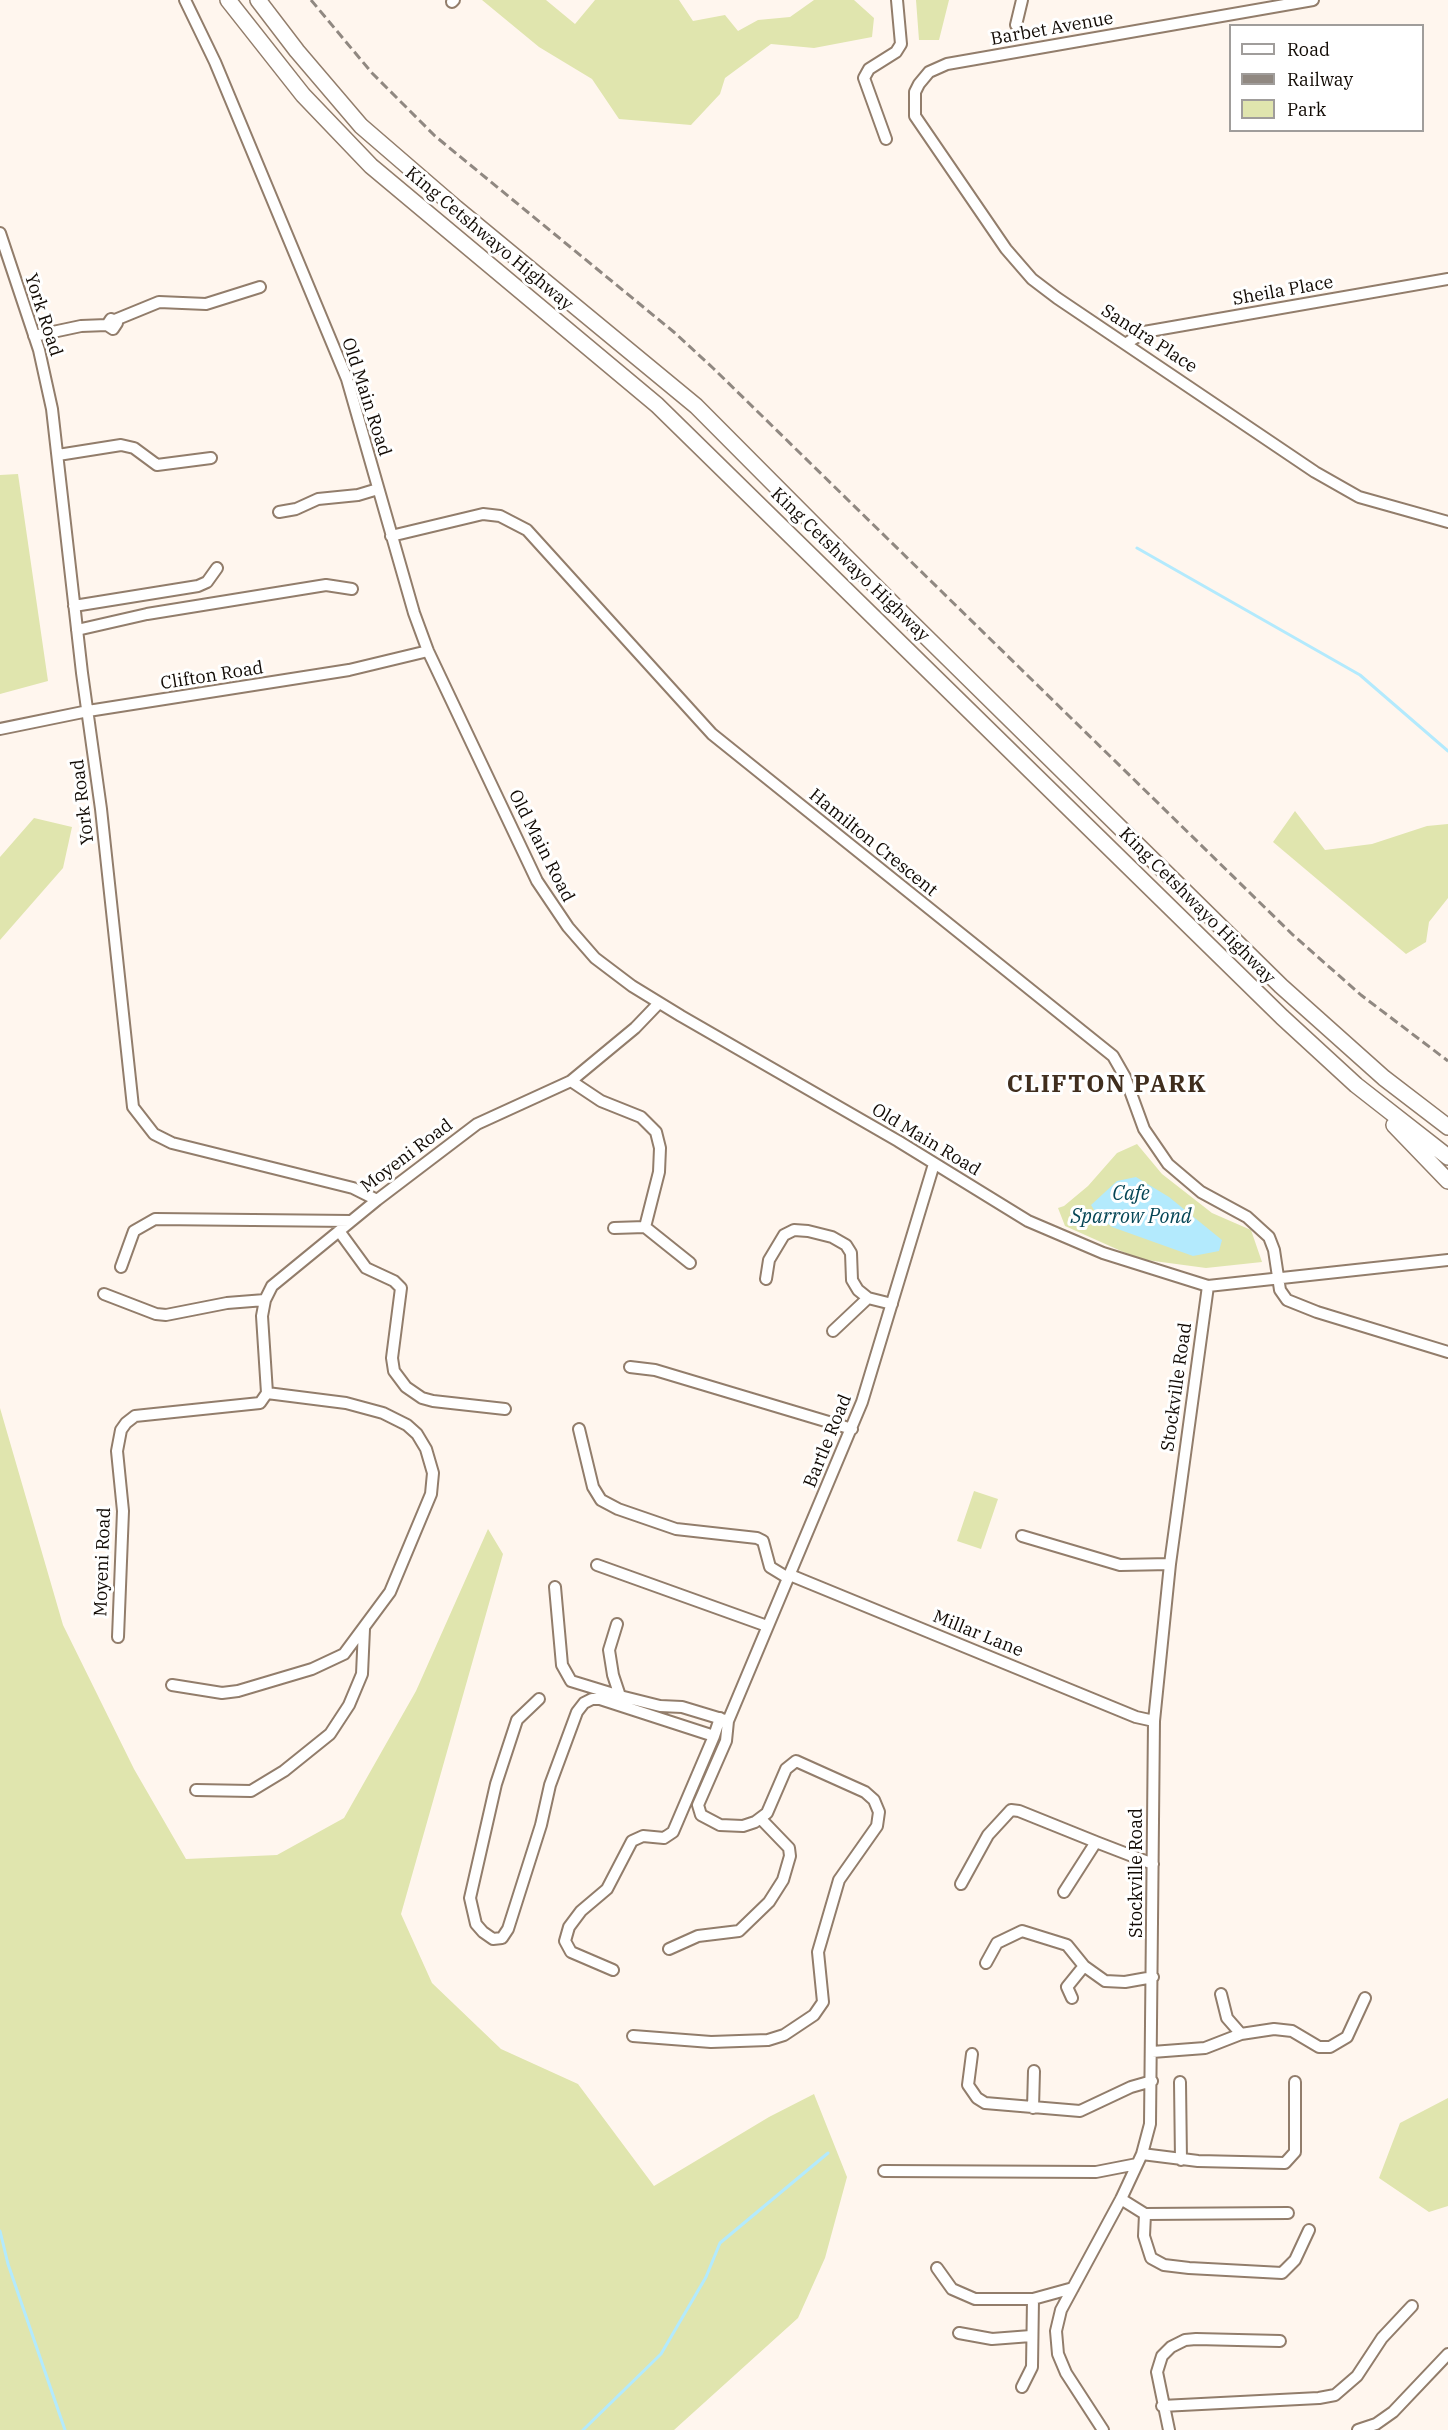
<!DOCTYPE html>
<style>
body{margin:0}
#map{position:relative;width:1448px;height:2430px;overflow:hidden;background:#fff6ee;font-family:"IBM Plex Serif",serif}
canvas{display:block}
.legend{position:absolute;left:1229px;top:24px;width:195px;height:108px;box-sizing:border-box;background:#fff;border:2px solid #a09d9b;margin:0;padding:8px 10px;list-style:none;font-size:18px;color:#110a04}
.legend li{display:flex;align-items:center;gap:12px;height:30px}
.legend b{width:30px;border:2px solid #a09d9b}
</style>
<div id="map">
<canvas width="1448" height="2430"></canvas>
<ul class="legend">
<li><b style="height:8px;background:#fff"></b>Road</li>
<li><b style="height:8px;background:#908881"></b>Railway</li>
<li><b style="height:16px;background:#e0e5ae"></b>Park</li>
</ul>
</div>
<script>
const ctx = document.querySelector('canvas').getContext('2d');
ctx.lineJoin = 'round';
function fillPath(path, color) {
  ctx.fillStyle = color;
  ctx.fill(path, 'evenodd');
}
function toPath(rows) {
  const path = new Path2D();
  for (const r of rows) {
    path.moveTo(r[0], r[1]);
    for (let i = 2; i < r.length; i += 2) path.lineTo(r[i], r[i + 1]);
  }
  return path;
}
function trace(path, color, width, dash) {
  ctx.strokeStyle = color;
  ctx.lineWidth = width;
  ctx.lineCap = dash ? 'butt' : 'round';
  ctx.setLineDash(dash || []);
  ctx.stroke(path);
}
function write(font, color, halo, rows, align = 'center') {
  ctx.font = font + ' "IBM Plex Serif",serif';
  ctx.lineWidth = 6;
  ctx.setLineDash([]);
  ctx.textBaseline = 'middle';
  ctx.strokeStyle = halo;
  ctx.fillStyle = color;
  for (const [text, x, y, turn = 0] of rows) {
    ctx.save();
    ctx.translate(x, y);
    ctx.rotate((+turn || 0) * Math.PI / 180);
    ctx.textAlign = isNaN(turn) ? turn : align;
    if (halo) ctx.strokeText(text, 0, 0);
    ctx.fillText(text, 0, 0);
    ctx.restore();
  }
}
fillPath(toPath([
 [482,0,546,0,575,24,595,0,679,0,693,21,725,15,738,31,758,20,790,17,814,0,854,0,874,18,872,37,814,48,771,44,725,78,720,94,691,125,619,119,592,79,539,47],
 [916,0,949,0,939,40,919,40],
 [18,474,48,681,0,694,0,475],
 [1295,811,1325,850,1372,844,1427,826,1448,824,1448,898,1429,922,1426,942,1406,954,1273,842],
 [34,818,72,827,63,868,0,940,0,857],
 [1137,1144,1162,1174,1212,1213,1251,1230,1262,1262,1206,1268,1139,1259,1065,1226,1058,1208,1064,1206,1088,1186,1117,1153],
 [0,1408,63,1625,134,1769,186,1859,277,1855,344,1818,416,1691,488,1529,503,1554,401,1914,432,1983,501,2049,578,2084,654,2186,769,2117,814,2094,847,2177,825,2258,798,2318,674,2430,0,2430],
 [974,1491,998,1499,981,1549,957,1541],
 [1448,2098,1448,2206,1429,2212,1379,2178,1400,2123]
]), '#e0e5ae');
fillPath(toPath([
 [1136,1177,1169,1197,1222,1240,1219,1251,1193,1256,1112,1227,1097,1215,1091,1205,1117,1181]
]), '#b3eafd');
trace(toPath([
 [1137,548,1360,675,1448,751],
 [0,2231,8,2264,65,2430],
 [583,2430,661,2354,706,2277,720,2243,828,2153]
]), '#b3eafd', 3);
const minor = toPath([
 [185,0,215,62,347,379,414,613,428,651,537,881,568,927,595,958,632,986,681,1016,898,1141,1028,1221,1103,1253,1208,1286,1448,1260],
 [1313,0,947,64,929,72,919,84,915,92,915,116,1006,249,1032,279,1057,298,1315,472,1359,497,1448,522],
 [452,2,454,0],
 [1016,25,1022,0],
 [886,139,864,78,869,69,896,52,901,44,897,0],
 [0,233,39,350,52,409,82,673,101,809,133,1107,154,1134,172,1143,353,1188,377,1200],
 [115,320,159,302,206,304,260,287],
 [34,336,81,326,107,325,113,329,117,323,111,319,107,325],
 [1127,343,1144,332,1448,279],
 [58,455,121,445,134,448,157,465,211,458],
 [279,512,296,509,318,499,358,495,378,489],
 [391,536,483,514,500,516,527,530,712,734,1113,1056,1125,1077,1144,1129,1168,1164,1201,1192,1247,1217,1269,1237,1274,1250,1280,1290,1287,1300,1317,1312,1448,1352],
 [74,606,198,586,207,582,217,568],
 [77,630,147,614,326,585,352,589],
 [0,729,88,711,349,670,428,651],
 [571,1081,601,1101,641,1117,656,1132,660,1148,659,1172,645,1227,690,1263],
 [614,1228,645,1227],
 [339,1231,366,1268,394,1281,401,1288,392,1358,394,1371,406,1387,422,1398,433,1401,505,1409],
 [121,1267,134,1231,155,1219,351,1221],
 [766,1279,769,1260,784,1235,794,1230,808,1231,832,1237,846,1245,851,1253,852,1280,858,1290,868,1298,892,1304],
 [104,1294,156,1314,166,1315,227,1303,265,1300],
 [833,1331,868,1298],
 [630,1367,655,1370,852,1429],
 [579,1429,593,1487,601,1500,618,1509,676,1529,757,1538,763,1541,770,1567,788,1578],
 [1022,1536,1120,1565,1170,1564],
 [597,1565,767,1626],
 [790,1575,1136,1717,1154,1721],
 [555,1587,562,1665,571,1681,620,1696,660,1706,682,1707,725,1720],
 [617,1624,609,1650,613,1675,620,1696],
 [118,1637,123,1511,117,1451,121,1430,126,1423,135,1416,260,1403,267,1393,262,1316,265,1300,272,1286,377,1200,477,1124,571,1081,635,1028,659,1003],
 [172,1685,222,1693,238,1691,312,1669,344,1654,390,1592,431,1494,433,1473,426,1449,417,1434,407,1425,383,1413,346,1403,267,1393],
 [539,1699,517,1720,496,1784,470,1898,476,1924,483,1932,493,1939,502,1938,508,1929,541,1825,550,1785,577,1712,584,1703,592,1699,600,1699,714,1736,720,1718],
 [196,1790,251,1791,284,1771,330,1734,349,1705,362,1674,364,1629],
 [961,1884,988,1835,1011,1810,1019,1811,1096,1842],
 [1064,1892,1096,1842,1153,1864],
 [669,1949,698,1936,739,1931,769,1902,783,1880,790,1856,789,1848,761,1819],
 [986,1963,997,1943,1022,1931,1067,1945,1084,1966,1105,1981,1125,1982,1153,1977],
 [613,1970,571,1952,565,1941,569,1927,581,1911,607,1889,632,1841,643,1836,664,1838,673,1832,714,1736],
 [1221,1994,1227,2018,1241,2034],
 [1072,1998,1067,1987,1084,1966],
 [633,2036,711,2042,768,2040,784,2035,814,2015,823,2002,818,1952,839,1880,877,1826,879,1812,874,1800,865,1792,796,1761,786,1769,767,1813,755,1822,743,1826,720,1825,701,1815,698,1805,726,1741,728,1721,862,1402,934,1164],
 [1152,2052,1205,2048,1241,2034,1274,2029,1292,2031,1319,2047,1330,2047,1347,2037,1365,1998],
 [972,2054,968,2085,977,2098,985,2103,1080,2111,1131,2087,1152,2081],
 [1180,2082,1181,2160],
 [1033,2108,1034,2071],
 [1142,2154,1198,2161,1285,2163,1295,2152,1295,2082],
 [884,2171,1096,2172,1137,2164],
 [1121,2199,1145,2214,1288,2213],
 [1145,2214,1144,2236,1151,2258,1164,2265,1189,2268,1282,2273,1295,2260,1309,2230],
 [937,2268,952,2289,975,2299,1033,2299],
 [959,2333,992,2339,1031,2336],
 [1022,2387,1032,2367,1033,2299,1073,2288],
 [1162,2406,1319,2398,1335,2395,1357,2376,1382,2338,1412,2306],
 [1103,2430,1066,2373,1058,2354,1056,2331,1061,2310,1121,2199,1142,2154,1150,2124,1154,1721,1170,1564,1208,1286],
 [1169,2430,1157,2372,1162,2356,1171,2347,1185,2340,1196,2339,1280,2341],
 [1358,2430,1376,2424,1393,2412,1448,2354]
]);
const highway = toPath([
 [228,0,303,95,371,166,657,405,1282,1017,1356,1085,1448,1157],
 [258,0,297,51,361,126,456,208,696,406,908,619,1281,986,1384,1078,1448,1127],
 [1394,1125,1448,1181]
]);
trace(minor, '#927d6b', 14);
trace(highway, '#927d6b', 18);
trace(minor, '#fff', 10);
trace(highway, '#fff', 15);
trace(toPath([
 [311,0,372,73,435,136,675,333,714,369,1293,935,1361,995,1448,1061]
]), '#908881', 3, [9, 4.5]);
write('18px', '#110a04', '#fff', [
 ["Barbet Avenue",1052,29,-10],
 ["King Cetshwayo Highway",489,239,40],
 ["Sheila Place",1283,291,-10],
 ["York Road",43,315,72],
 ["Sandra Place",1149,339,33],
 ["Old Main Road",366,397,72],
 ["King Cetshwayo Highway",850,565,44],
 ["Clifton Road",212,676,-9],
 ["York Road",83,802,-97],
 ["Hamilton Crescent",873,843,39],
 ["Old Main Road",541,846,63],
 ["King Cetshwayo Highway",1197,906,45],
 ["Old Main Road",926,1140,31],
 ["Moyeni Road",407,1156,-37],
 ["Stockville Road",1177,1387,-82],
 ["Bartle Road",828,1441,-68],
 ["Moyeni Road",103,1562,-88],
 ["Millar Lane",978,1634,22],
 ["Stockville Road",1137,1873,-90]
]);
write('italic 20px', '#044555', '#fff', [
 ["Cafe",1131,1194],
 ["Sparrow Pond",1131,1217]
]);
ctx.letterSpacing = '1.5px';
write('bold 24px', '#402e1e', '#fff', [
 ["CLIFTON PARK",1107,1085]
]);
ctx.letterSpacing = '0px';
</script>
